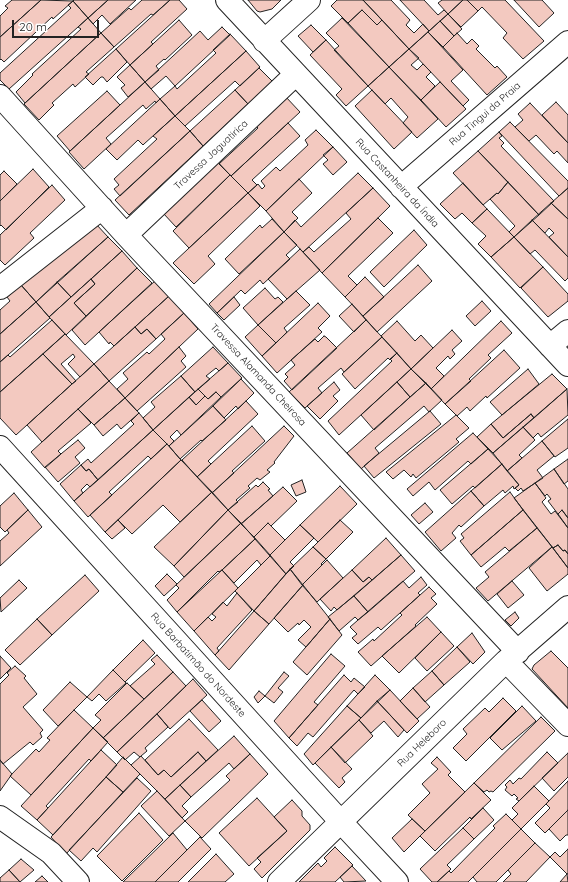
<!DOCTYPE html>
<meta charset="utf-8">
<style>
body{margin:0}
#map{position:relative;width:568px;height:882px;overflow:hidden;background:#fff;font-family:Quicksand,sans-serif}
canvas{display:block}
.scale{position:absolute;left:12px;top:20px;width:87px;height:18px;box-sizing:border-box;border:2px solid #222;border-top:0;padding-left:5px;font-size:12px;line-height:14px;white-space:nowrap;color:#222;-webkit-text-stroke:3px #fff;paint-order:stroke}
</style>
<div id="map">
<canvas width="568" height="882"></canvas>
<div class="scale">20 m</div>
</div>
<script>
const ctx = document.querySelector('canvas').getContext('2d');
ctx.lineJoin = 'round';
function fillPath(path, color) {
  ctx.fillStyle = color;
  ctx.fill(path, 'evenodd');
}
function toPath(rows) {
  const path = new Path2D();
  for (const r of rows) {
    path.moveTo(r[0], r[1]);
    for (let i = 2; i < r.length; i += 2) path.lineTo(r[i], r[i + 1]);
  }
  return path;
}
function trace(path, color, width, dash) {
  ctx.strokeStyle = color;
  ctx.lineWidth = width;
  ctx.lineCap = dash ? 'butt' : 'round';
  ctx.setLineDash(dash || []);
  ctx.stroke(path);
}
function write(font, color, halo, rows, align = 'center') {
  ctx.font = font + ' Quicksand,sans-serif';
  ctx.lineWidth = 3;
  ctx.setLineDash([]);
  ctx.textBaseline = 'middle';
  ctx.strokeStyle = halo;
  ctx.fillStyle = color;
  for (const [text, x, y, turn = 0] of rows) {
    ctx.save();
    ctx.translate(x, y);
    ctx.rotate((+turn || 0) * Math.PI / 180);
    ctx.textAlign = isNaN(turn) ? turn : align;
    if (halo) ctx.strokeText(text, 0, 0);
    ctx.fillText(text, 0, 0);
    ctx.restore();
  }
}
const building = toPath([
 [12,0,41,0,0,37,0,16,8,8,5,6,12,0],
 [41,0,73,1,53,19,52,17,4,62,1,59,0,60,0,37,41,0],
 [74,0,108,0,88,18,73,1,74,0],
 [108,0,136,0,110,24,102,15,93,24,88,18,108,0],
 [142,0,170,0,153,15,151,14,114,47,101,33,129,8,131,10,142,0],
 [170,0,179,0,187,9,151,42,153,44,130,65,116,49,170,0],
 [248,0,281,0,272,9,260,12,257,11,248,0],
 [337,0,363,0,382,20,377,25,362,10,348,23,331,6,337,0],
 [363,0,391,0,410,20,406,25,414,33,423,24,429,31,409,49,363,0],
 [400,0,424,0,438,15,444,10,448,14,429,31,400,0],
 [442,0,463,0,448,14,438,3,442,0],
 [463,0,467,0,478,11,461,27,448,14,463,0],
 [467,0,505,0,544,41,523,59,503,38,507,33,482,7,478,11,467,0],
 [514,0,542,0,554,13,539,27,514,0],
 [73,1,88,18,9,89,0,80,0,73,71,8,68,5,73,1],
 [362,10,377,25,382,20,409,49,389,67,348,23,362,10],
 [448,14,462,29,454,36,440,21,448,14],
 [88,18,101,33,25,103,16,92,33,75,32,74,81,29,78,27,88,18],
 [342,18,389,67,368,86,334,50,339,46,326,33,342,18],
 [179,20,192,35,165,60,164,59,156,66,159,70,145,82,130,65,179,20],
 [440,21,454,36,443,47,428,32,440,21],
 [311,25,326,40,313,52,298,36,311,25],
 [222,27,230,35,175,86,166,76,151,89,145,82,200,31,208,40,222,27],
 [428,32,463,70,451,81,469,100,463,106,409,49,428,32],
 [101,33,114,47,86,72,89,74,75,87,73,84,52,103,54,105,39,120,24,104,101,33],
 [457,33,467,44,472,39,479,46,476,49,495,68,497,66,507,77,487,95,443,47,457,33],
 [230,34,246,51,175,116,160,99,175,86,177,89,216,53,213,50,230,34],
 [326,40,368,86,346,106,336,95,342,89,310,55,326,40],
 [116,49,127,62,107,82,103,77,101,77,93,85,85,77,116,49],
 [409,49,419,58,411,65,417,70,423,64,431,72,426,77,435,86,421,100,389,67,409,49],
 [246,51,260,67,240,86,235,81,185,126,175,116,246,51],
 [130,65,145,82,128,97,121,88,125,85,117,77,130,65],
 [389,67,438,119,417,138,403,123,408,117,391,98,385,104,368,86,389,67],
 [259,68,273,82,248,104,235,90,259,68],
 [145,82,160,99,156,103,155,101,146,109,143,105,106,138,111,144,84,169,69,152,145,82],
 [440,82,466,109,446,127,421,100,440,82],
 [235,90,248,104,203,146,190,131,235,90],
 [372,90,412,132,394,149,355,106,372,90],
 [107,91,120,105,70,151,57,136,107,91],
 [285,96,300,112,231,176,219,164,258,128,254,124,285,96],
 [160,99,175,116,144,144,143,145,138,140,117,160,106,149,160,99],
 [556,102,568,115,568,143,542,115,556,102],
 [530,103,568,143,568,163,557,151,554,154,536,135,529,141,515,127,523,120,518,114,530,103],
 [175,116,190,131,120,196,114,189,119,185,114,179,157,139,153,136,175,116],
 [510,122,568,181,568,188,559,196,499,132,510,122],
 [288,123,300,136,252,180,257,185,248,193,231,176,288,123],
 [316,130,333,147,266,211,248,193,258,184,262,189,265,186,261,181,276,167,280,171,308,145,305,140,316,130],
 [190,131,203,146,129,215,115,200,190,131],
 [499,132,502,136,499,138,504,143,501,146,554,201,539,215,478,151,499,132],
 [333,147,347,162,333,175,323,164,328,160,323,155,333,147],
 [478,151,508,182,498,194,497,193,483,205,453,173,478,151],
 [215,159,230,175,176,227,163,213,215,159],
 [33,169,49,187,6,230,1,225,0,226,0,201,33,169],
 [4,171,17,184,0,201,0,175,4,171],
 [358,173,373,188,303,252,284,232,295,220,301,227,358,173],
 [230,175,248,193,189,248,173,231,230,175],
 [299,179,312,193,292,212,298,218,284,232,266,211,299,179],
 [508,182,539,215,514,237,509,232,515,226,490,199,497,193,498,194,508,182],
 [463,183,487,209,472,223,462,213,455,219,440,204,463,183],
 [52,185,65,200,30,233,34,238,5,265,0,260,0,235,52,185],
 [373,188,390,206,322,273,303,252,309,247,314,252,351,219,346,213,373,188],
 [568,188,568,219,551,203,568,188],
 [248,193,260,206,208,256,215,264,194,284,173,263,248,193],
 [551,203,568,219,568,257,549,237,554,233,549,228,545,233,532,220,551,203],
 [487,209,514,237,491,257,478,244,486,236,472,223,487,209],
 [378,218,393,233,348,276,357,285,345,297,322,273,378,218],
 [272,219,284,232,239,274,225,259,260,225,262,228,272,219],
 [532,220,568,257,568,278,565,281,535,250,530,254,514,237,532,220],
 [96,224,108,237,36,302,21,285,39,268,41,270,46,266,44,263,96,224],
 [414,230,427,245,384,287,370,272,414,230],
 [284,232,297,245,286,255,290,259,263,284,260,280,245,294,241,290,217,313,209,304,284,232],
 [108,237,122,251,71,297,57,282,108,237],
 [514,237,543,267,520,288,491,257,514,237],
 [300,249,320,270,287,299,268,279,300,249],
 [122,251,137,268,86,316,74,303,95,284,91,279,122,251],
 [418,265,432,281,377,332,363,316,418,265],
 [543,267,568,294,568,301,548,317,521,288,543,267],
 [137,268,152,283,85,345,72,330,137,268],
 [365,277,384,297,363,316,345,297,365,277],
 [91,279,95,284,74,303,86,316,66,335,49,317,91,279],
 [155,281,169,296,114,346,110,342,109,344,99,332,155,281],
 [57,282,71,297,49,317,36,302,57,282],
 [21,285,36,302,0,334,0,310,10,301,7,297,21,285],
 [265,288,275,299,278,297,283,302,258,325,243,308,265,288],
 [296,291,310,305,284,328,287,332,276,343,258,325,296,291],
 [169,296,184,313,156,339,147,329,141,334,135,327,169,296],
 [234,297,240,305,224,320,217,313,234,297],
 [482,301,491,311,475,326,466,316,482,301],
 [36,302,50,318,0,362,0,334,36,302],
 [318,303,330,316,318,328,322,332,277,373,262,356,318,303],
 [352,304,366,320,354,332,339,316,352,304],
 [184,313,198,329,125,398,117,389,128,379,123,373,147,352,149,354,165,339,161,334,184,313],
 [52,320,65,334,0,392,0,362,8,355,10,357,52,320],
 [366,320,382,337,344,372,341,368,318,388,322,393,305,408,289,392,366,320],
 [397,321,415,341,421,335,433,348,411,369,381,336,397,321],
 [501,321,512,333,488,355,491,358,469,379,471,381,445,404,431,389,501,321],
 [258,325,276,343,262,356,245,337,258,325],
 [135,327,141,334,147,329,156,339,109,381,94,364,135,327],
 [452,330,462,341,452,350,455,354,450,359,448,356,436,368,444,376,431,389,411,369,452,330],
 [65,334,94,364,80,377,68,364,75,357,73,354,61,364,76,381,72,384,43,354,65,334],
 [324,336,326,337,337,348,292,390,284,381,288,377,285,374,295,365,291,360,315,339,318,342,324,336],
 [382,337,397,353,390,360,388,358,355,389,342,374,382,337],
 [179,347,186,356,181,361,186,367,137,411,125,398,179,347],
 [213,347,228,363,219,371,216,368,206,376,210,379,195,392,181,376,213,347],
 [504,350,520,368,487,398,486,396,470,411,467,407,457,416,445,404,504,350],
 [397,353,411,369,339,435,328,421,392,361,390,359,397,353],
 [43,354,72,384,16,435,0,418,0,392,43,354],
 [228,363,242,378,221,397,216,392,208,399,198,389,228,363],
 [94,364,109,381,42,442,27,425,94,364],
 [411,369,426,383,410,397,397,382,411,369],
 [528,369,539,384,502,415,490,402,528,369],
 [552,374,567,389,534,418,531,414,503,438,491,424,552,374],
 [181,376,195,392,153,430,143,418,155,407,151,402,181,376],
 [241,379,254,393,238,409,236,406,224,418,213,406,241,379],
 [109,381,125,398,94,425,78,409,109,381],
 [334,382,340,390,333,396,338,401,320,419,307,406,334,382],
 [397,382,410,397,374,430,361,415,397,382],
 [426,383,442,400,429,412,424,406,375,448,379,453,361,469,347,453,426,383],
 [198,389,205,396,196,405,189,397,198,389],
 [567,389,568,415,541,437,538,433,533,438,523,427,567,389],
 [216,392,221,397,181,435,177,430,170,437,174,441,169,446,153,430,189,397,196,405,205,396,208,399,216,392],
 [125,398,139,413,121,429,117,424,103,436,94,425,125,398],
 [246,401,258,414,208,461,211,464,197,477,182,460,246,401],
 [213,406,226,420,202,441,201,440,180,459,169,446,213,406],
 [78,409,91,423,58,451,61,454,45,468,31,452,78,409],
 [430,411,441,424,374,478,364,466,430,411],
 [139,413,153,430,98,480,89,469,86,471,81,465,88,459,91,463,134,424,131,421,139,413],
 [531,414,534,418,493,453,477,437,491,424,503,438,531,414],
 [456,415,469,428,456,439,459,442,416,478,413,474,411,477,404,470,393,479,386,472,456,415],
 [568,419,568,448,555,457,542,441,568,419],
 [252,426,265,441,232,471,234,473,212,493,197,477,252,426],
 [284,426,294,436,274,462,275,463,267,470,270,472,260,480,257,478,248,486,250,488,236,500,238,502,228,510,212,493,284,426],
 [523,427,535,440,519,455,522,458,507,471,493,453,523,427],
 [153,430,167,444,151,459,148,456,109,492,112,495,88,517,74,501,153,430],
 [473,433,488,449,471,464,468,461,435,490,429,482,413,496,407,489,473,433],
 [78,440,85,448,75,457,80,463,58,482,45,467,78,440],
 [542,441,554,456,537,470,543,478,523,491,521,488,518,491,515,488,519,485,507,471,542,441],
 [167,444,181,460,105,532,90,515,167,444],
 [488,449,502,464,475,488,473,486,452,504,440,490,488,449],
 [568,459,568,481,564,484,554,469,568,459],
 [181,460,212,492,180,522,163,505,132,534,118,520,181,460],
 [502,464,519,485,514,489,513,486,505,493,503,490,484,506,471,491,502,464],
 [81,465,86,471,89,469,98,480,90,487,87,484,81,490,83,493,74,501,60,484,81,465],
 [554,469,568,489,568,518,562,510,558,514,548,501,551,499,547,494,545,496,535,483,554,469],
 [302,480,306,492,296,496,291,485,302,480],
 [263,482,270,489,268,490,273,496,241,524,228,510,256,485,258,487,263,482],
 [535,483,546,498,542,502,551,514,555,511,568,528,568,554,565,550,563,551,558,545,553,548,514,498,535,483],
 [340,486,357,504,318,542,300,525,340,486],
 [283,487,297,501,271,526,268,523,254,537,241,524,283,487],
 [471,491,484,506,461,527,459,525,452,533,456,538,441,551,425,532,471,491],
 [212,492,228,510,174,566,154,547,212,492],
 [510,492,523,510,471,555,460,541,464,538,461,534,510,492],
 [14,493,28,510,5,532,0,527,0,506,14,493],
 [425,503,433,512,419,524,411,515,425,503],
 [28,510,42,527,0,566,0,541,9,533,7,530,28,510],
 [228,510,241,523,184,577,174,566,228,510],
 [523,510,537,528,509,551,505,547,481,567,471,555,523,510],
 [562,510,568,518,568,528,558,514,562,510],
 [118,520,125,528,112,539,105,532,118,520],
 [340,520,353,532,326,559,313,547,340,520],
 [241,523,255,539,222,570,219,572,218,571,177,612,167,600,179,588,176,585,241,523],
 [268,523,285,540,270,555,254,537,268,523],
 [300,525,314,538,290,562,294,566,286,574,270,555,300,525],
 [537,528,552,547,488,601,476,588,489,577,485,572,537,528],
 [386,538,401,555,372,580,369,577,363,582,352,570,386,538],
 [255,539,270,556,261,565,257,560,234,583,222,570,255,539],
 [558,545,563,551,565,550,568,554,568,568,553,548,558,545],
 [313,547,326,559,321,564,322,565,302,585,290,569,313,547],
 [552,547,568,568,568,574,547,591,529,568,552,547],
 [401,555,415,571,368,612,354,596,401,555],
 [270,556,286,574,254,611,235,591,270,556],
 [327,560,343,578,317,602,302,585,327,560],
 [290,569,303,585,269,624,254,611,290,569],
 [222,570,238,588,194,631,177,612,222,570],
 [352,570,363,582,369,577,372,580,337,610,334,607,331,611,320,599,352,570],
 [167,574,177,584,164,596,155,586,167,574],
 [85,575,99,591,52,635,37,619,85,575],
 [421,577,427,585,418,593,420,595,381,630,378,627,358,644,352,638,357,634,350,627,403,581,409,588,421,577],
 [19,580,27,588,1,612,0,598,19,580],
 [512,581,524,595,508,608,497,594,512,581],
 [303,585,330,619,306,647,298,640,311,627,304,620,299,625,298,623,288,632,274,618,303,585],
 [429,587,436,594,431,598,437,604,415,625,416,626,371,666,358,652,373,639,374,641,402,615,400,613,429,587],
 [237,593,252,610,217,648,219,651,215,655,194,631,208,617,212,621,216,617,212,614,223,602,227,606,237,593],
 [354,596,368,612,358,620,355,617,339,631,328,617,354,596],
 [254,611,269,624,229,670,215,655,254,611],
 [515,612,519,618,511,626,505,620,515,612],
 [427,617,441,632,399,673,382,656,427,617],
 [37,619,52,635,20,665,5,650,37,619],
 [330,619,342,635,307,675,293,662,330,619],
 [441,632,454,646,427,671,415,658,441,632],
 [472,633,485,652,473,664,457,647,472,633],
 [143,640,155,653,125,682,113,670,143,640],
 [457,647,470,662,444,685,432,671,457,647],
 [551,651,568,668,568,708,532,669,534,665,551,651],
 [331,654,345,666,314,702,318,705,289,738,274,721,331,654],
 [157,655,173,672,144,699,130,686,155,664,151,660,157,655],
 [0,656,11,668,0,679,0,656],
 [15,666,26,676,24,678,37,694,23,707,43,730,40,733,42,737,33,745,30,742,3,764,0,760,0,684,9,675,7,673,15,666],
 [113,670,126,683,106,701,99,694,92,701,87,697,113,670],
 [432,671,444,685,425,702,413,688,432,671],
 [173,672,186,686,117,752,103,738,173,672],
 [284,672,289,676,278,688,283,692,274,703,265,696,284,672],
 [344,675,351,682,354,678,365,687,358,694,354,690,313,737,308,733,297,746,289,738,344,675],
 [375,675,390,690,361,718,347,706,375,675],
 [193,679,207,695,170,729,157,714,193,679],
 [70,682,87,697,58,726,43,710,70,682],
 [127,683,144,699,103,738,93,728,101,720,95,715,127,683],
 [413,688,430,707,417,719,400,701,413,688],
 [390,690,419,721,407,733,377,701,390,690],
 [259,691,265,696,258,703,254,697,259,691],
 [503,698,516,711,466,761,453,748,467,734,463,729,485,708,489,712,503,698],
 [202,700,221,721,209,732,190,711,202,700],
 [377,701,404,730,398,737,384,721,371,733,359,720,377,701],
 [347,706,361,718,313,765,304,754,347,706],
 [522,706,536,721,502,750,490,738,522,706],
 [74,710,93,728,31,795,10,776,36,749,39,752,50,740,47,738,74,710],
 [157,714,168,727,145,748,147,751,141,756,140,757,134,752,125,760,117,752,157,714],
 [541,717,555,731,493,792,491,791,489,792,487,790,484,792,474,783,541,717],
 [189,719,218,750,206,761,198,752,171,777,164,770,158,775,145,760,189,719],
 [359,720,373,736,345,763,331,747,359,720],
 [93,728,108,742,91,761,89,759,46,806,48,808,37,820,21,806,93,728],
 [234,736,250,754,234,769,229,763,191,797,180,785,234,736],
 [331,747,352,769,342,778,345,782,339,788,315,763,331,747],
 [101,750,117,765,53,835,37,820,101,750],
 [198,752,206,761,165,799,131,765,141,756,158,775,164,770,171,777,198,752],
 [547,752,558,763,519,801,516,799,518,798,514,794,512,796,505,790,507,787,505,785,510,780,513,784,519,778,521,779,547,752],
 [568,753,568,777,554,791,542,778,568,753],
 [250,754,268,774,202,838,185,821,230,780,226,776,250,754],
 [123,757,140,774,123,792,106,777,123,757],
 [437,757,451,772,448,775,465,792,425,831,408,815,430,793,422,784,438,769,431,763,437,757],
 [0,760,12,774,0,791,0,760],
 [106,777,123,792,66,854,51,837,106,777],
 [137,778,151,791,97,852,93,848,81,861,69,850,137,778],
 [568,781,568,810,545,833,535,823,550,808,546,804,568,781],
 [474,783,491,800,471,819,470,817,435,851,420,836,474,783],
 [180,785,191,797,182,806,188,812,182,818,165,799,180,785],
 [534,786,549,801,521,829,512,820,518,814,512,808,534,786],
 [157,791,185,821,169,836,141,806,157,791],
 [257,798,287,831,249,866,219,833,257,798],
 [292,800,302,811,302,816,310,825,310,830,262,878,254,869,261,862,257,858,287,831,274,817,292,800],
 [483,808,494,820,474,839,463,828,483,808],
 [568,810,568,835,566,835,560,841,549,829,568,810],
 [139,813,163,840,122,881,97,856,139,813],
 [506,814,521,829,468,882,437,882,449,871,451,873,495,828,493,826,506,814],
 [412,819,425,831,404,852,392,838,412,819],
 [463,828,474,839,447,865,451,869,449,871,437,882,432,882,420,869,463,828],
 [521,829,535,843,496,882,477,882,473,877,521,829],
 [173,833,187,850,155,882,123,882,173,833],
 [200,837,211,849,178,882,155,882,200,837],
 [535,843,550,857,526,882,503,882,511,874,508,870,535,843],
 [335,847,353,865,352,866,335,882,299,882,318,863,321,867,327,861,324,858,335,847],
 [568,849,568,874,567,874,550,857,555,852,560,857,568,849],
 [216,854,234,874,225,882,188,882,216,854],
 [21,859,34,870,20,882,9,870,21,859],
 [352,866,366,881,344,882,340,877,352,866],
 [9,870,20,882,0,882,0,878,9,870],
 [567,874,568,882,560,882,567,874],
 [42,876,48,882,35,882,42,876]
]);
fillPath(building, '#f3c9c0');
trace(building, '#222', 1);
const minor = toPath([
 [227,0,568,365],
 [264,41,309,0],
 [0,96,126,235,518,652],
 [401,187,568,42],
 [126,235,296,74],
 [0,288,102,208],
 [550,346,568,331],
 [0,447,341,822,397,882],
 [506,661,568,725],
 [0,817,51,853,78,882],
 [279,882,506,661,568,607]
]);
trace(minor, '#222', 24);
trace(minor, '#fff', 22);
write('10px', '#222', '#fff', [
 ["Rua Tingui da Praia",485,114,-41],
 ["Travessa Jaguatirica",211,155,-43],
 ["Rua Castanheira da Índia",397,183,47],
 ["Travessa Alamanda Cheirosa",258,375,47],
 ["Rua Barbatimão do Nordeste",198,665,48],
 ["Rua Heleboro",422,743,-44]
]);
</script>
